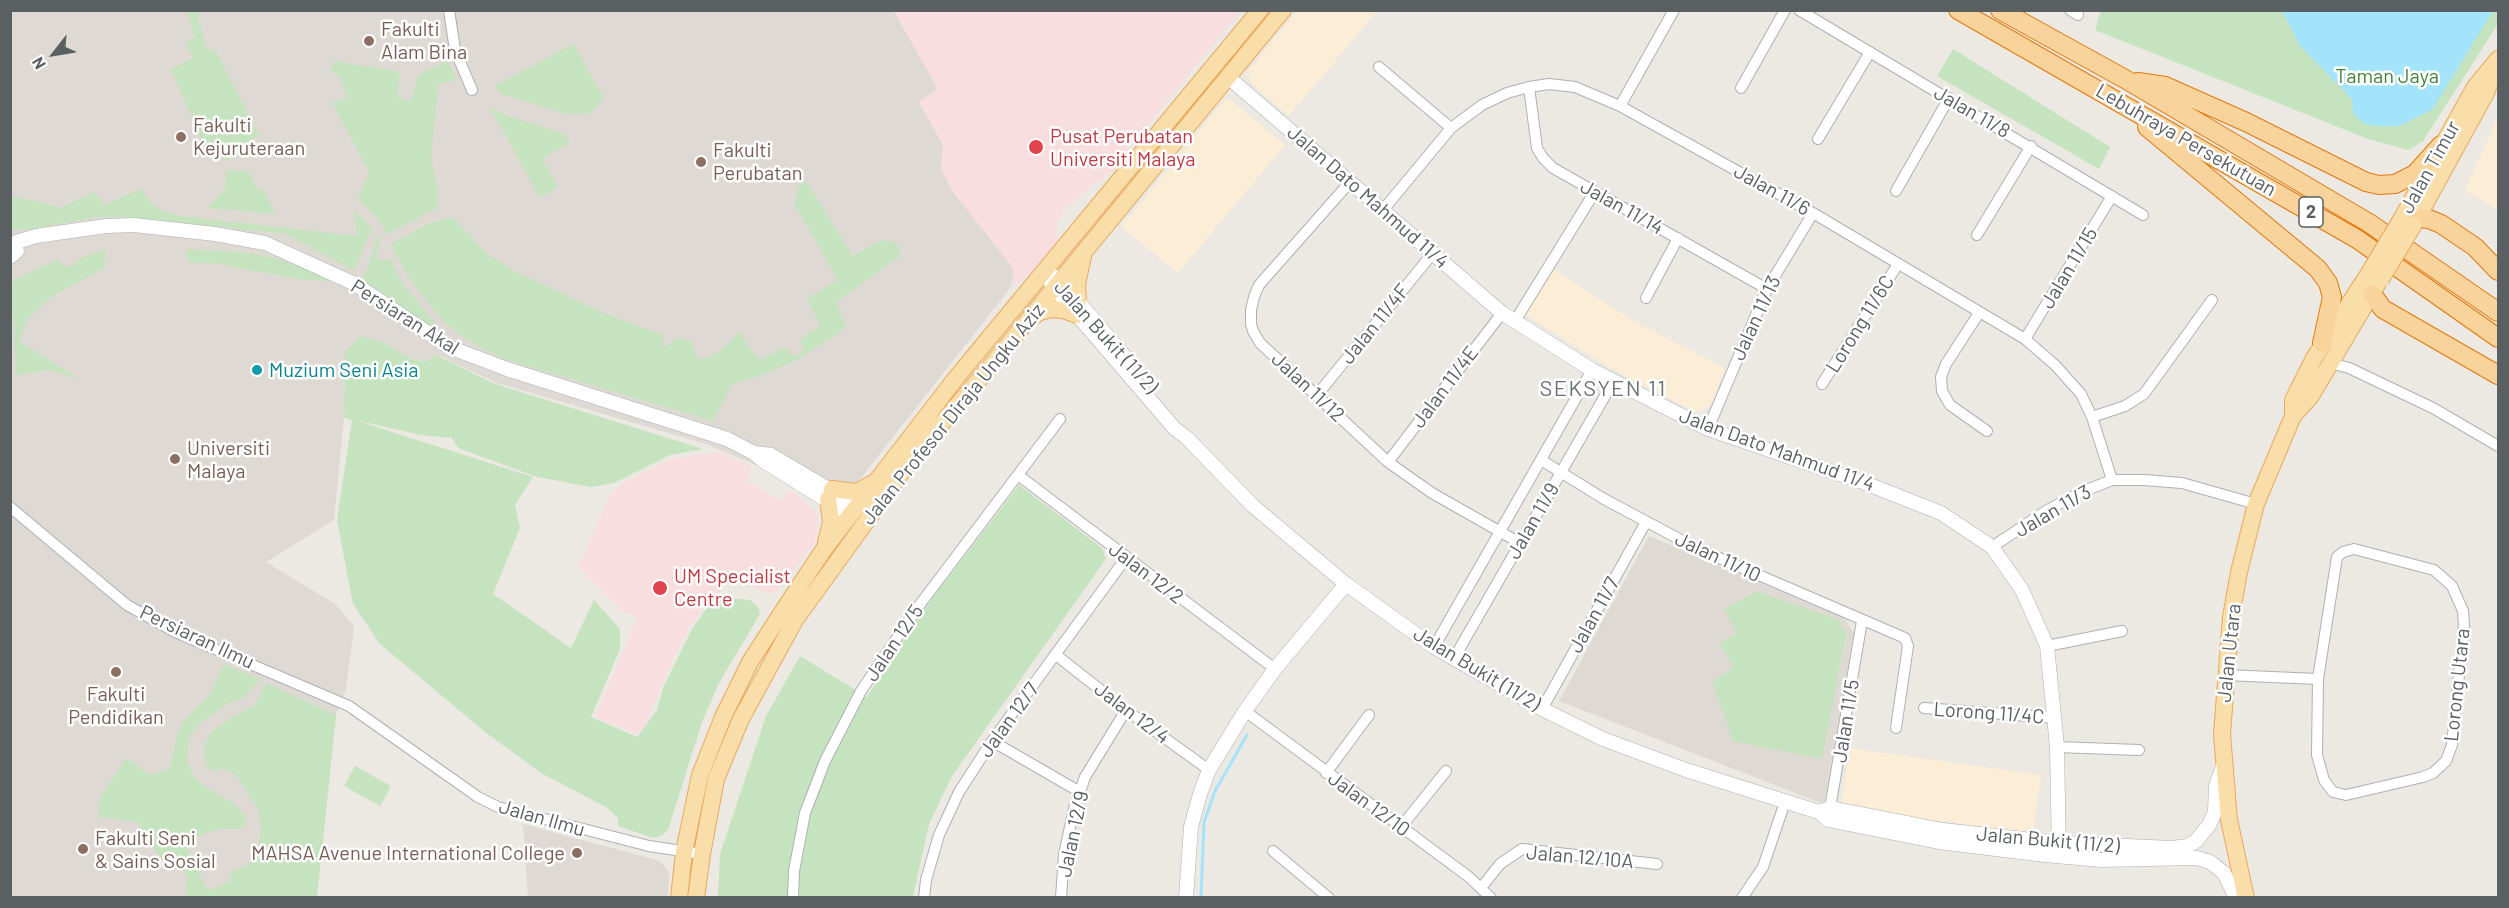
<!DOCTYPE html>
<style>
body{margin:0}
#map{position:relative;width:2509px;height:908px;overflow:hidden;background:#ece8e2;font-family:Barlow,sans-serif}
canvas{display:block}
.frame{position:absolute;inset:0;border:12px solid #5a5f62;pointer-events:none}
.north{position:absolute;left:24px;top:24px;width:60px;height:60px;-webkit-text-stroke:4px #fff;paint-order:stroke;rotate:239deg;font-size:16px;font-weight:700;line-height:24px;text-align:center;color:#5a5f62}
.north::after{content:'';display:block;margin:auto;width:21px;height:27px;background:#5a5f62;clip-path:polygon(50% 0,100% 100%,50% 72%,0 100%)}
</style>
<div id="map">
<canvas width="2509" height="908"></canvas>
<div class="frame"></div>
<div class="north">N</div>
</div>
<script>
const ctx = document.querySelector('canvas').getContext('2d');
ctx.lineJoin = 'round';
function fillPath(path, color) {
  ctx.fillStyle = color;
  ctx.fill(path, 'evenodd');
}
function toPath(rows) {
  const path = new Path2D();
  for (const r of rows) {
    path.moveTo(r[0], r[1]);
    for (let i = 2; i < r.length; i += 2) path.lineTo(r[i], r[i + 1]);
  }
  return path;
}
function trace(path, color, width, dash) {
  ctx.strokeStyle = color;
  ctx.lineWidth = width;
  ctx.lineCap = dash ? 'butt' : 'round';
  ctx.setLineDash(dash || []);
  ctx.stroke(path);
}
function write(font, color, halo, rows, align = 'center') {
  ctx.font = font + ' Barlow,sans-serif';
  ctx.lineWidth = 5;
  ctx.setLineDash([]);
  ctx.textBaseline = 'middle';
  ctx.strokeStyle = halo;
  ctx.fillStyle = color;
  for (const [text, x, y, turn = 0] of rows) {
    ctx.save();
    ctx.translate(x, y);
    ctx.rotate((+turn || 0) * Math.PI / 180);
    ctx.textAlign = isNaN(turn) ? turn : align;
    if (halo) ctx.strokeText(text, 0, 0);
    ctx.fillText(text, 0, 0);
    ctx.restore();
  }
}
fillPath(toPath([
 [1298,10,1377,11,1289,116,1252,84,1248,71],
 [1227,97,1285,145,1178,273,1121,227],
 [2498,116,2498,210,2465,191],
 [1552,269,1634,321,1725,368,1710,407,1694,412,1605,365,1524,314],
 [1849,748,2041,775,2033,834,1841,807]
]), '#fcedd7');
fillPath(toPath([
 [10,11,894,11,938,89,919,102,943,145,941,169,1010,264,1014,272,1011,287,856,484,836,484,773,450,763,468,706,444,497,383,437,355,427,361,413,360,385,343,345,354,344,418,334,520,266,562,335,604,354,626,346,689,336,715,317,895,315,898,11,897],
 [1649,536,1844,618,1854,633,1824,804,1559,701],
 [523,824,660,861,669,872,668,897,528,897]
]), '#dfd9d3');
fillPath(toPath([
 [894,11,1240,11,1128,149,1129,156,1122,165,1093,185,1064,211,1057,224,1056,247,1044,264,1011,287,1014,272,1010,264,953,192,941,169,943,144,919,102,938,89],
 [718,452,752,466,747,481,780,501,790,490,815,511,818,526,815,542,774,594,724,579,719,595,708,601,689,628,674,657,645,726,637,734,595,717,638,617,623,612,578,567,610,495,623,483,670,459]
]), '#f9dee0');
fillPath(toPath([
 [2101,10,2498,11,2498,24,2423,141,2408,150,2368,139,2095,30],
 [187,11,199,11,198,20,208,51,214,48,259,135,249,141,245,150,227,160,208,155,171,69,193,58,186,42,195,37],
 [573,44,604,98,591,113,567,114,501,94,495,86],
 [1953,49,2110,147,2099,169,1937,76],
 [335,61,400,72,397,97,411,101,418,75,448,61,457,80,438,83,431,157,437,188,437,208,387,234,377,218,358,199,369,172,332,102,348,98,339,76,330,71],
 [490,107,508,116,562,133,570,142,542,159,558,187,540,198],
 [226,170,248,171,256,187,265,192,275,214,207,208,225,189],
 [806,181,853,256,882,240,895,242,899,248,899,257,836,302,846,328,799,359,762,375,732,384,713,421,507,360,481,348,457,333,440,318,409,278,391,244,427,224,453,217,486,253,512,270,606,314,663,335,663,347,669,345,676,338,691,341,698,359,709,358,724,348,740,331,748,346,760,360,785,347,794,357,804,350,800,340,820,325,807,299,838,280,795,205,799,185],
 [141,189,150,202,162,211,181,216,357,236,354,210,372,229,354,271,286,234,129,217,96,217,30,229,11,230,11,197,32,200,61,208,94,192,104,205],
 [378,236,381,239,375,257,381,261,390,258,402,282,435,323,435,329,363,280],
 [106,249,104,268,51,297,28,319,20,337,20,342,80,379,48,370,16,375,14,321,10,300,14,280,58,259,63,266,72,266,83,257],
 [186,249,250,253,275,258,303,267,335,282,299,279,213,263,188,263],
 [360,336,385,343,413,360,427,361,436,355,495,384,703,449,670,455,614,483,591,487,537,477,458,448,452,438,421,435,355,420,533,477,515,505,520,528,493,594,571,648,594,600,620,629,620,649,591,717,637,737,657,710,663,688,692,629,709,605,726,598,750,600,758,607,760,614,719,683,702,722,668,830,662,835,653,838,618,826,618,818,606,807,541,773,485,732,380,644,353,604,337,520,352,420,344,418,345,353],
 [1019,485,1102,548,1106,559,952,776,929,824,913,897,718,898,720,854,766,716,800,656,867,697,924,609],
 [1757,591,1839,620,1846,634,1822,759,1733,741,1712,681,1734,668,1719,644,1737,633,1724,609],
 [224,664,260,679,245,697,226,704,198,725,189,737,187,762,195,778,207,788,235,804,240,810,245,817,245,824,240,829,220,829,208,832,185,844,207,890,219,887,231,880,231,872,248,865,256,856,259,847,261,827,258,809,236,775,222,768,213,772,206,765,204,744,213,731,229,719,254,706,266,683,336,715,317,897,188,897,186,882,189,878,178,865,160,858,138,822,98,817,100,798,126,758,150,775,167,770,171,766,177,735,183,721,210,694],
 [355,766,391,786,380,806,344,786]
]), '#c6e3bf');
fillPath(toPath([
 [2282,11,2493,11,2432,110,2399,126,2375,126,2365,124,2353,114,2352,99,2300,46]
]), '#a4e4fa');
trace(toPath([
 [1201,898,1204,822,1215,791,1247,735]
]), '#a4e4fa', 3);
const minor = toPath([
 [449,10,455,50,472,90],
 [1799,10,2143,215],
 [2070,10,2078,15],
 [1379,67,1451,128],
 [1529,87,1537,148,1543,158,1553,168,1767,289],
 [1741,88,1785,10],
 [1620,106,1674,10],
 [1818,139,1870,52],
 [1350,182,1259,285,1254,297,1251,310,1251,324,1253,331,1260,343,1388,462,1432,493,1520,543],
 [1896,191,1949,98],
 [1383,210,1451,128,1482,105,1507,93,1529,87,1549,84,1575,87,1620,106,1813,213,2025,339,2055,365,2081,394,2092,417,2112,480],
 [1977,235,2031,146],
 [1646,298,1678,238],
 [1979,313,1946,364,1941,377,1942,391,1950,405,1987,431],
 [1515,321,1594,193],
 [2025,339,2112,196],
 [2330,363,2349,368,2433,408,2498,446],
 [1822,384,1898,264],
 [1317,395,1433,253],
 [2092,417,2125,406,2144,394,2212,300],
 [1708,429,1767,289,1813,213],
 [1541,460,1604,499,1696,548,1905,638,1908,646,1896,728],
 [1388,462,1502,313],
 [1018,475,1275,669],
 [10,507,127,605,175,632,349,706,478,797,498,807,649,846,702,854],
 [1992,547,2046,511,2079,493,2112,480,2144,480,2182,483,2256,504],
 [2354,549,2434,570,2452,586,2463,611,2464,624,2452,745,2446,761,2433,773,2423,777,2346,795,2333,792,2324,780,2317,755,2318,679,2337,557,2343,552,2354,549],
 [2047,646,2122,631],
 [1434,647,1592,370],
 [1056,655,1126,710,1209,770],
 [1453,660,1613,382],
 [2225,675,2318,679],
 [1924,708,2055,718],
 [1542,709,1646,522],
 [1245,711,1469,877,1491,898],
 [992,741,1080,792],
 [2057,747,2139,750],
 [1326,773,1369,715],
 [1829,814,1862,621],
 [1401,827,1446,771],
 [1273,851,1329,898],
 [1481,888,1500,864,1522,849,1657,864],
 [793,898,794,871,805,813,825,761,861,691,918,607,1060,419],
 [924,898,926,880,939,835,959,792,992,741,1126,558],
 [1061,898,1064,854,1074,809,1085,777,1126,710],
 [1742,898,1763,867,1785,802]
]);
const tertiary = toPath([
 [1228,77,1502,313,1592,370,1708,429,1865,483,1941,513,1992,547,2022,590,2047,646,2057,747,2059,856],
 [10,244,36,236,106,226,134,225,215,234,265,243,355,284,449,347,507,369,727,439,754,453,765,462,850,515],
 [10,257,17,251],
 [1045,272,1054,288,1175,429,1187,438,1253,506,1346,584,1434,647,1542,709,1603,739,1686,770,1819,812,1828,820,1939,842,2045,855,2101,860,2197,858,2210,862,2224,873,2236,898],
 [1053,276,1060,280,1128,360],
 [754,453,771,455,857,506],
 [1819,812,1831,808,1943,830,2059,843,2172,848,2188,846,2196,841,2209,825,2215,812,2216,786,2223,766],
 [1186,898,1191,827,1200,794,1209,770,1245,711,1275,669,1346,584]
]);
const primary = toPath([
 [2402,218,2475,87,2498,59],
 [2413,226,2486,93,2494,70],
 [1078,301,1077,284,1083,256],
 [1032,317,1040,312,1051,309,1063,310,1077,315],
 [2293,416,2293,400,2314,358,2369,273],
 [832,489,857,492,871,484],
 [826,542,831,522,828,499],
 [679,898,684,852,700,775,723,717,750,662,779,617,824,549,956,378,1260,10],
 [696,898,702,854,716,779,741,719,795,620,912,458,978,381,1283,10],
 [2246,898,2229,820,2222,734,2231,617,2239,572,2256,504,2293,416,2311,396,2378,283]
]);
const trunk = toPath([
 [1958,10,2357,239,2498,338],
 [2000,10,2125,79,2369,223,2498,312],
 [2138,82,2165,86,2246,122,2366,182,2379,185,2395,184,2415,174,2441,145],
 [2147,127,2318,269,2328,283,2332,297,2322,343],
 [2417,218,2429,219,2441,224,2475,247,2498,271],
 [2372,294,2383,309,2498,375]
]);
trace(minor, '#adb1b4', 12);
trace(tertiary, '#adb1b4', 15);
trace(primary, '#e9a95e', 18);
trace(trunk, '#e1780d', 20);
trace(minor, '#fff', 10);
trace(tertiary, '#fff', 14);
trace(primary, '#fadea9', 16);
trace(trunk, '#f8d49c', 18);
const primaryBridge = toPath([
 [2369,273,2402,218],
 [2381,279,2413,226]
]);
trace(primaryBridge, '#e9a95e', 18, []);
trace(primaryBridge, '#fadea9', 16);
for (const [x, y, r, color] of [
 [369,41,6,"#8d6e63"],
 [181,137,6,"#8d6e63"],
 [1036,147,8,"#e0444e"],
 [701,162,6,"#8d6e63"],
 [257,370,6,"#0f9aa8"],
 [175,459,6,"#8d6e63"],
 [660,588,8,"#e0444e"],
 [116,672,6,"#8d6e63"],
 [83,849,6,"#8d6e63"],
 [577,853,6,"#8d6e63"]
]) {
  const dot = new Path2D();
  dot.arc(x, y, r, 0, 2 * Math.PI);
  ctx.fillStyle = color;
  ctx.fill(dot);
  trace(dot, '#fff', 2);
}
for (const [x, y, w] of [
 [2311,212,24]
]) {
  const box = new Path2D();
  box.roundRect(x - w / 2, y - 15, w, 30, 4.5);
  ctx.fillStyle = '#fff';
  ctx.fill(box);
  trace(box, '#5a5f62', 1.5);
}
write('bold 18px', '#5a5f62', null, [
 ["2",2311,212]
]);
write('20px', '#785e54', '#fff', [
 ["Fakulti",381,29],
 ["Alam Bina",381,52],
 ["Fakulti",193,125],
 ["Kejuruteraan",193,148],
 ["Fakulti",713,150],
 ["Perubatan",713,173],
 ["Universiti",187,448],
 ["Malaya",187,471],
 ["Fakulti",116,694,"center"],
 ["Pendidikan",116,717,"center"],
 ["Fakulti Seni",95,838],
 ["& Sains Sosial",95,861],
 ["MAHSA Avenue International College",565,853,"right"]
], 'left');
write('20px', '#438239', '#fff', [
 ["Taman Jaya",2387,76]
]);
write('20px', '#5a5f62', '#fff', [
 ["Jalan 11/8",1972,112,30],
 ["Lebuhraya Persekutuan",2186,140,30],
 ["Jalan Timur",2430,167,-61],
 ["Jalan 11/6",1772,190,29],
 ["Jalan Dato Mahmud 11/4",1368,197,41],
 ["Jalan 11/14",1622,207,29],
 ["Jalan 11/15",2069,268,-59],
 ["Persiaran Akal",405,317,32],
 ["Jalan 11/13",1756,318,-65],
 ["Jalan 11/4F",1375,324,-51],
 ["Lorong 11/6C",1860,324,-58],
 ["Jalan Bukit (11/2)",1106,337,48],
 ["Jalan 11/12",1308,387,43],
 ["Jalan 11/4E",1445,387,-53],
 ["Jalan Profesor Diraja Ungku Aziz",953,414,-51],
 ["Jalan Dato Mahmud 11/4",1777,450,20],
 ["Jalan 11/3",2053,511,-30],
 ["Jalan 11/9",1533,521,-60],
 ["Jalan 11/10",1718,557,25],
 ["Jalan 12/2",1146,573,37],
 ["Jalan 11/7",1594,615,-61],
 ["Persiaran Ilmu",197,637,25],
 ["Jalan 12/5",894,643,-56],
 ["Jalan Utara",2229,653,-84],
 ["Jalan Bukit (11/2)",1477,669,31],
 ["Lorong Utara",2457,685,-84],
 ["Jalan 12/4",1132,713,37],
 ["Lorong 11/4C",1989,713,4],
 ["Jalan 12/7",1009,720,-54],
 ["Jalan 11/5",1846,721,-81],
 ["Jalan 12/10",1369,804,36],
 ["Jalan Ilmu",542,818,16],
 ["Jalan 12/9",1073,834,-78],
 ["Jalan Bukit (11/2)",2048,840,5],
 ["Jalan 12/10A",1580,857,5]
]);
write('20px', '#be3a42', '#fff', [
 ["Pusat Perubatan",1050,136],
 ["Universiti Malaya",1050,159],
 ["UM Specialist",674,576],
 ["Centre",674,599]
], 'left');
write('20px', '#0d838f', '#fff', [
 ["Muzium Seni Asia",269,370]
], 'left');
ctx.letterSpacing = '1.5px';
write('22px', '#6b7174', '#fff', [
 ["SEKSYEN 11",1603,389]
]);
ctx.letterSpacing = '0px';
</script>
